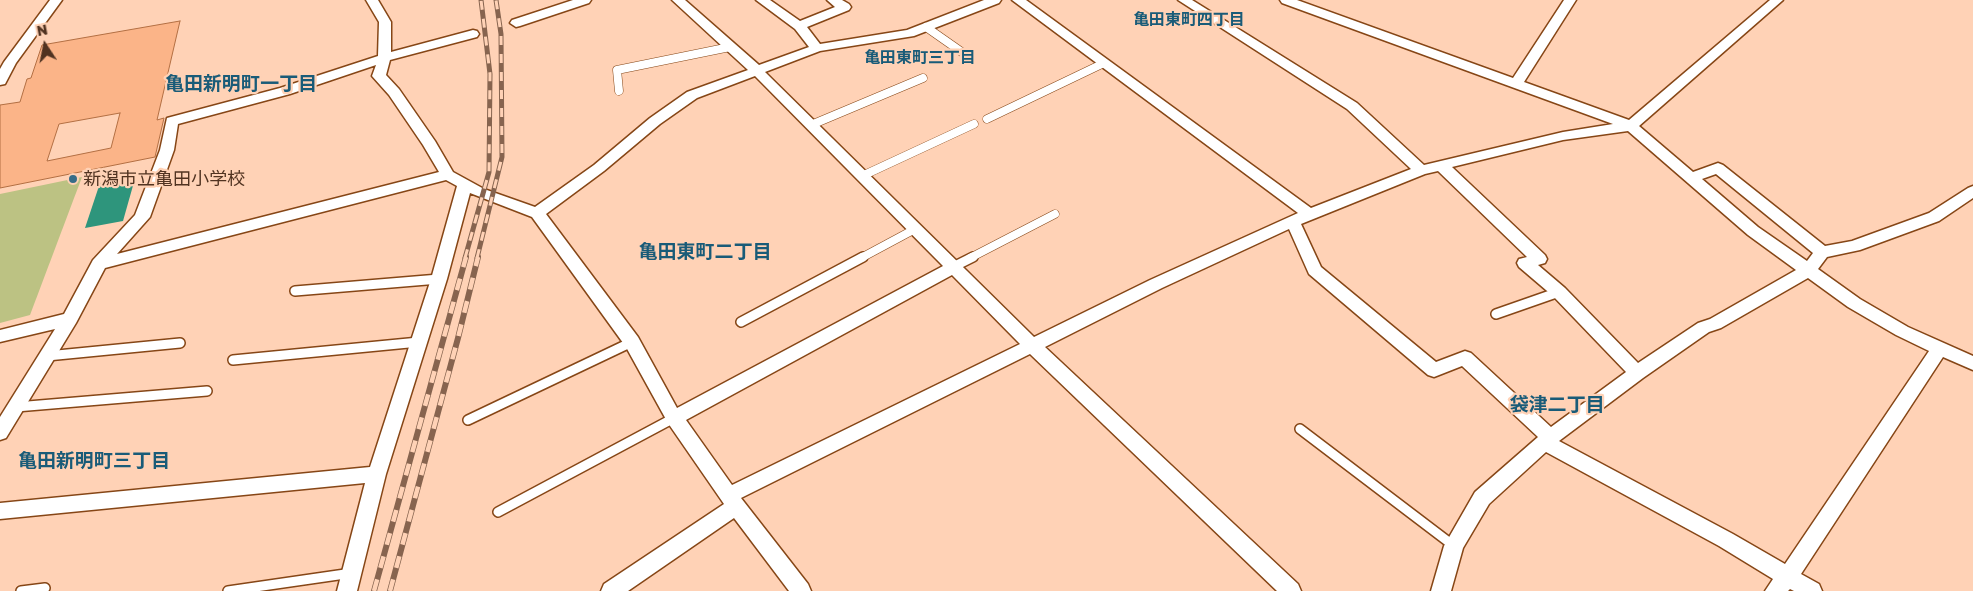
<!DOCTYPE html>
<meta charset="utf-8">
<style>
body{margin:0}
#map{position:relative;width:1973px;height:591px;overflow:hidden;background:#ffd2b6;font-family:"Golos Text",sans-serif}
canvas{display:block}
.north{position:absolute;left:20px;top:20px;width:50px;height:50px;-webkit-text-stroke:4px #ffd2b6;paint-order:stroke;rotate:349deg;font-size:14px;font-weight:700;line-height:20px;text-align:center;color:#513321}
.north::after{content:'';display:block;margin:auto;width:18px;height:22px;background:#513321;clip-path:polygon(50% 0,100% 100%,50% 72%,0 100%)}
</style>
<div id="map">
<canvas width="1973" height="591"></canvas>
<div class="north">N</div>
</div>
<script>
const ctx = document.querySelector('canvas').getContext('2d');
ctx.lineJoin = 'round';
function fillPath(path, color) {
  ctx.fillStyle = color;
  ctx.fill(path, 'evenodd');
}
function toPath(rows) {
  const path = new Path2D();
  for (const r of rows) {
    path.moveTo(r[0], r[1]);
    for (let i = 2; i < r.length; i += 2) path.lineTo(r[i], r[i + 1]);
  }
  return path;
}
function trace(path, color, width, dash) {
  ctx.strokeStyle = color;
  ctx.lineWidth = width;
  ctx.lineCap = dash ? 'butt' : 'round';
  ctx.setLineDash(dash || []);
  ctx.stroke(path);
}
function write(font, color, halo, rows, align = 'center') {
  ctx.font = font + ' "Golos Text","Noto Sans JP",sans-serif';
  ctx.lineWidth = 4.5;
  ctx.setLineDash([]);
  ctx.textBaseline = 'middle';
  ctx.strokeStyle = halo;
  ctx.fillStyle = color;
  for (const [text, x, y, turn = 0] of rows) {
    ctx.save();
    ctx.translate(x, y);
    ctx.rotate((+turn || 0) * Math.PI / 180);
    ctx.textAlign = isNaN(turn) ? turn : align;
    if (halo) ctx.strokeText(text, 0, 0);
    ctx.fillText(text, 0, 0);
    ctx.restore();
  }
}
fillPath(toPath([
 [82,177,30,315,0,323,0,194]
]), '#bcc283');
fillPath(toPath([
 [136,175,123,221,85,228,100,183]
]), '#2e957c');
const building = toPath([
 [180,21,157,120,164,118,155,157,0,188,0,105,20,102,27,79,31,78,42,45,180,21],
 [120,113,111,148,47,161,59,124,120,113]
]);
fillPath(building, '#fbb488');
trace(building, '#b36f43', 1);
const laneFar1 = toPath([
 [926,27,966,55],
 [619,91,617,70,730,47],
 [987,119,1104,63],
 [811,125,923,78],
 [862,176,974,124],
 [861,258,915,229],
 [970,258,1055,214]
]);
const lane = toPath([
 [953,267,973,257],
 [295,291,439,279],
 [1496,314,1559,292],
 [741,322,863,257],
 [47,356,180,343],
 [233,360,419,342],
 [16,407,207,391],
 [468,420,632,342],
 [1300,429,1454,546],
 [498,512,674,418],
 [21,591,45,588],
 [228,591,352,573]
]);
const street = toPath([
 [50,0,62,0,16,63,5,84,0,85,0,69,4,62,50,0],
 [366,0,378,0,391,22,391,52,473,30,477,31,479,34,477,37,390,60,386,75,399,89,435,141,453,172,484,189,535,207,594,165,650,118,687,92,748,70,672,0,685,0,759,65,809,47,795,29,756,0,770,0,800,21,835,7,827,0,842,0,849,4,851,7,849,10,807,27,820,44,907,30,984,0,1001,0,999,3,914,36,820,51,765,72,1034,337,1150,280,1298,213,1012,0,1026,0,1311,208,1411,169,1347,109,1178,0,1192,0,1357,103,1424,165,1563,132,1613,124,1282,3,1280,0,1297,0,1513,78,1564,0,1576,0,1524,82,1629,120,1770,0,1783,0,1639,126,1693,172,1718,163,1723,165,1825,246,1852,241,1929,213,1968,188,1973,186,1973,198,1939,221,1860,250,1827,257,1818,269,1860,299,1908,327,1973,356,1973,370,1943,357,1801,574,1819,584,1822,591,1794,591,1790,589,1788,591,1765,591,1773,579,1719,546,1546,452,1489,504,1463,548,1451,591,1431,591,1444,546,1475,492,1538,437,1462,366,1434,377,1428,375,1309,274,1289,229,1162,288,1045,347,1298,584,1301,591,1277,591,1030,354,741,498,808,584,811,591,789,591,734,518,628,591,601,591,604,584,724,504,668,423,626,347,532,217,470,193,447,279,386,474,357,591,337,591,365,483,0,519,0,503,370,467,431,279,457,186,446,180,105,268,76,323,6,438,0,440,0,417,55,329,0,342,0,330,64,314,93,260,135,215,160,150,167,118,280,88,378,56,379,22,366,0],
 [376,65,372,76,389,95,423,145,439,172,117,254,150,217,174,150,178,124,290,94,376,65],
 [755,76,943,266,677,408,638,337,546,214,604,171,660,124,697,98,755,76],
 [1628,131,1748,235,1796,270,1710,319,1698,323,1638,363,1565,288,1538,265,1545,263,1547,259,1545,255,1452,167,1563,140,1628,131],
 [1438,171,1527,257,1519,259,1517,263,1519,267,1553,296,1626,372,1551,427,1471,353,1465,351,1436,362,1321,267,1301,224,1425,174,1438,171],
 [1716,174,1813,253,1807,261,1758,227,1702,179,1716,174],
 [952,275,1020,344,732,485,686,420,952,275],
 [1808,278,1848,307,1896,335,1929,351,1785,564,1733,534,1559,441,1643,378,1709,332,1721,328,1808,278],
 [573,0,591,0,589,3,520,26,516,27,510,23,512,20,573,0]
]);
trace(laneFar1, '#864616', 9);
trace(lane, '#864616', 12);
trace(street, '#864616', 3);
trace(laneFar1, '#fff', 8);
trace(lane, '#fff', 9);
fillPath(street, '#fff');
const railFar1 = toPath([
 [465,258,489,172,490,74,481,0],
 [477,258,502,157,501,34,496,0]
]);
const rail = toPath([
 [374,591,466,257],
 [390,591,458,338,478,257]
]);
trace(railFar1, '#87644f', 5);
trace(rail, '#87644f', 6);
trace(railFar1, '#ffd2b6', 3, [9]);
trace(rail, '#ffd2b6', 4.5, [12]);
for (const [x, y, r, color] of [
 [73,179,5,"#376d88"]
]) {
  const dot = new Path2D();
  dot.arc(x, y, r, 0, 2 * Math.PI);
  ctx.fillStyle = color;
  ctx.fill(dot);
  trace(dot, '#ffd2b6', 2);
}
write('bold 16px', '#195b78', '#ffd2b6', [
 ["亀田東町四丁目",1189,20],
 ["亀田東町三丁目",920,58]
]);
write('18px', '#513321', '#ffd2b6', [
 ["新潟市立亀田小学校",83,179]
], 'left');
write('bold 19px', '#195b78', '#ffd2b6', [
 ["亀田新明町一丁目",241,84],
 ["亀田東町二丁目",705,252],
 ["袋津二丁目",1557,405],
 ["亀田新明町三丁目",94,461]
]);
</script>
